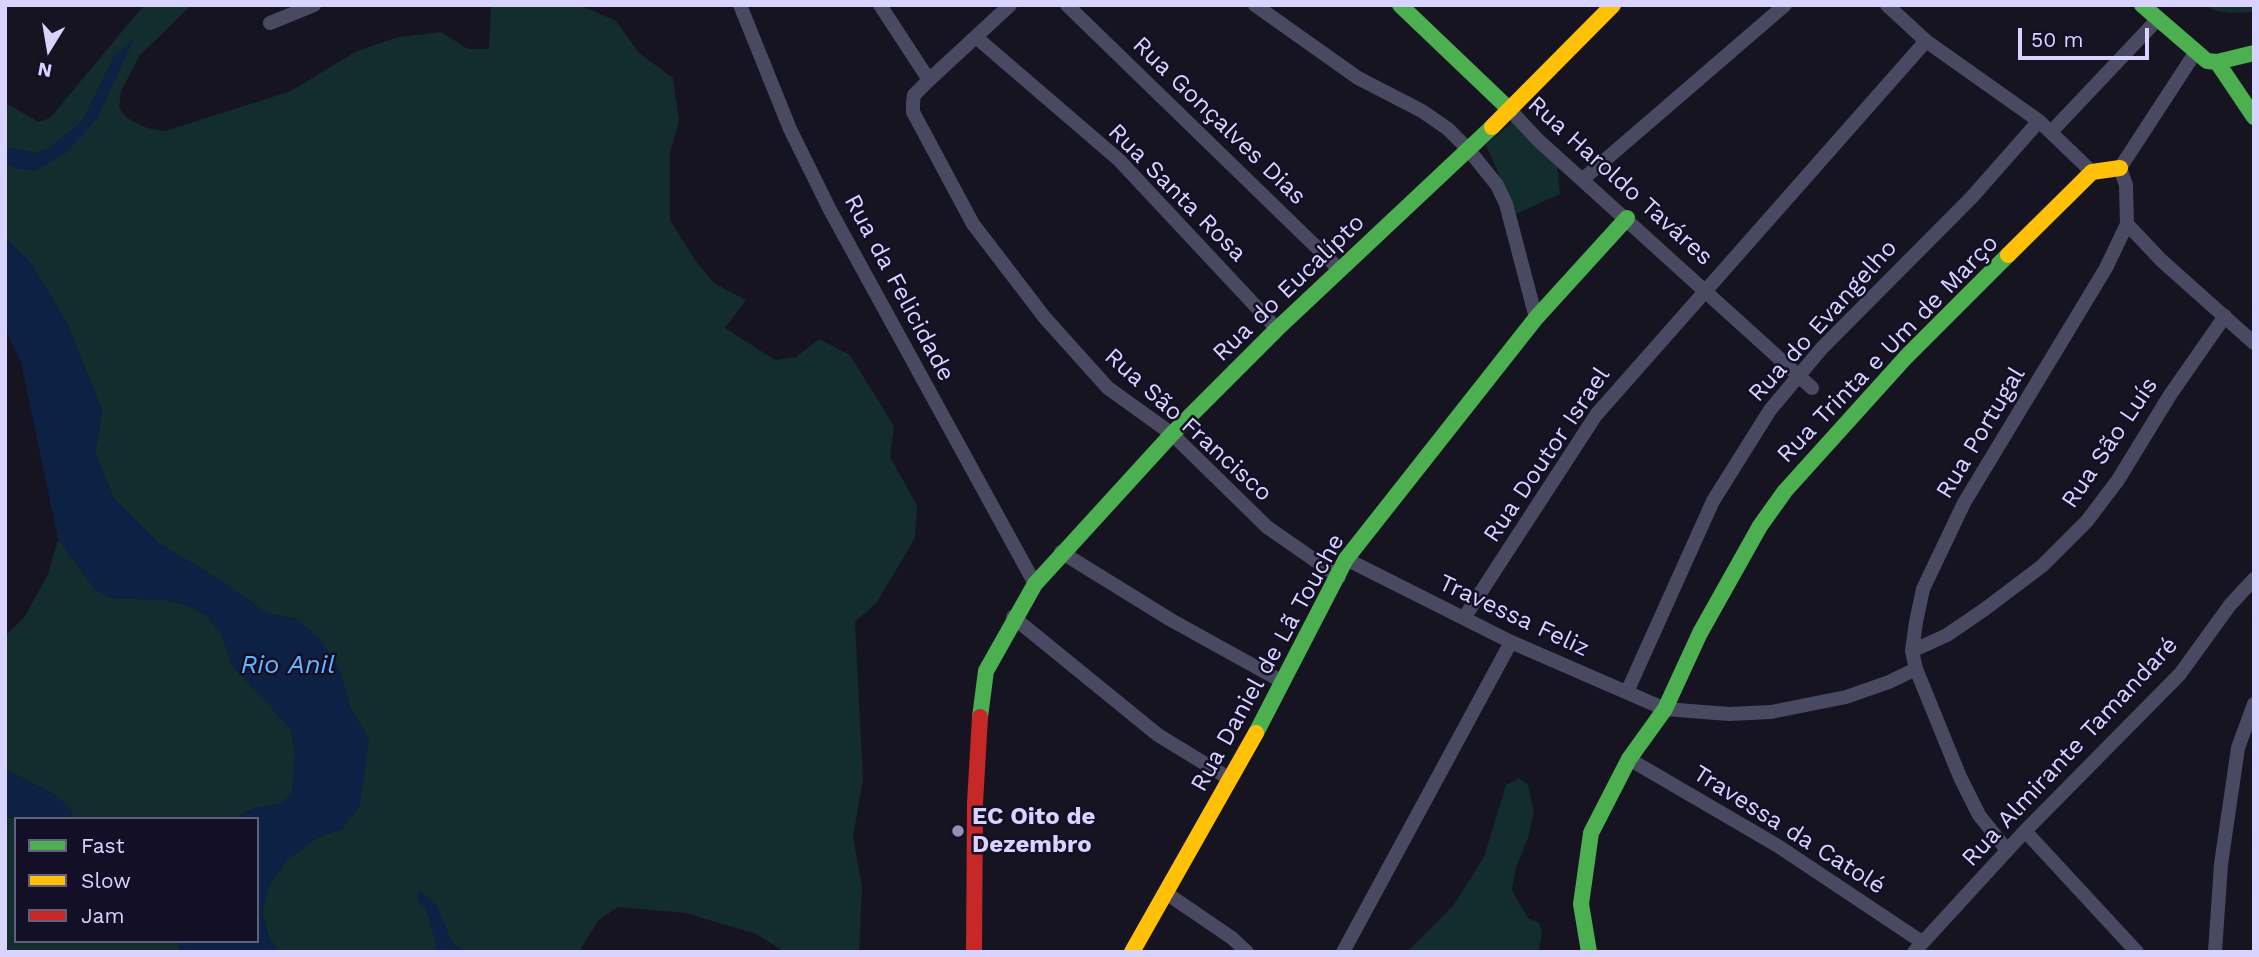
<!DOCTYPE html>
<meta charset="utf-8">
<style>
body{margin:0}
#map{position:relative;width:2259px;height:957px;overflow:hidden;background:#161421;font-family:"Work Sans",sans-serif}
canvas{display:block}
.frame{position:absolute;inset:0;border:7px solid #d9d4ff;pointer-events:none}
.legend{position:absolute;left:14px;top:817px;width:245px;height:126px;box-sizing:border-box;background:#130f26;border:2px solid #625e7d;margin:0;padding:9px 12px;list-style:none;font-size:21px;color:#d9d4ff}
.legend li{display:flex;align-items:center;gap:14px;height:35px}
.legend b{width:35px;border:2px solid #625e7d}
.north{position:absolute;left:14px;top:14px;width:70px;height:70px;-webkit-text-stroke:5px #130f26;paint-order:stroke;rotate:191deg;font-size:19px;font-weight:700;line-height:28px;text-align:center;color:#d9d4ff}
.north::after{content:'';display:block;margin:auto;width:24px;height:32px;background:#d9d4ff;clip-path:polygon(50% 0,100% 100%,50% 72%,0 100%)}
.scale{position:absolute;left:2018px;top:28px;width:131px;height:32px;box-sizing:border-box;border:4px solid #d9d4ff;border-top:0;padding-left:9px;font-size:21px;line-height:24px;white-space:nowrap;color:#d9d4ff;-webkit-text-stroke:5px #130f26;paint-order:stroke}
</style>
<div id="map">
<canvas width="2259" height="957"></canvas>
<div class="frame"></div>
<ul class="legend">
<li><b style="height:9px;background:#4caf50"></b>Fast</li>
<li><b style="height:9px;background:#ffc107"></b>Slow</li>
<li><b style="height:9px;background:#c62828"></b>Jam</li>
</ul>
<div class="north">N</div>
<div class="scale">50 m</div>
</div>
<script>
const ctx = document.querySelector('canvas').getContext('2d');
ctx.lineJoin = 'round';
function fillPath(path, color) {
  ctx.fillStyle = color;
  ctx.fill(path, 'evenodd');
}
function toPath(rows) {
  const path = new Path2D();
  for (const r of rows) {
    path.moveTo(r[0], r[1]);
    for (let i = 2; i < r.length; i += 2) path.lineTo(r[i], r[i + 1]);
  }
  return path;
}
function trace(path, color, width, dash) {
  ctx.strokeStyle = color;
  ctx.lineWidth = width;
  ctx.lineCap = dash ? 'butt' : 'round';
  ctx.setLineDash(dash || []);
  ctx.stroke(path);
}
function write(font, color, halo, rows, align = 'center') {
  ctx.font = font + ' "Work Sans",sans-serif';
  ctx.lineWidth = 5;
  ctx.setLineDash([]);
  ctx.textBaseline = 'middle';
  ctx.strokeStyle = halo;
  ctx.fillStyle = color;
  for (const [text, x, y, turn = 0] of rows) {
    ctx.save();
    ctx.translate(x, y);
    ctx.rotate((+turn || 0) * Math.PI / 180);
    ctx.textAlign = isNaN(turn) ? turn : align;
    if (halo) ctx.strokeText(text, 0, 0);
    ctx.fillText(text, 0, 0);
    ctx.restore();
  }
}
fillPath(toPath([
 [144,5,192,5,140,55,121,91,119,108,127,118,147,128,165,131,291,91,355,52,398,37,441,32,468,49,489,49,491,5,580,5,616,21,639,53,673,78,679,121,670,153,670,220,695,260,714,283,746,300,725,328,775,360,796,357,819,339,850,355,894,426,890,457,917,505,915,538,877,602,855,622,863,779,853,837,862,886,859,952,785,952,756,934,686,913,618,907,599,920,581,948,582,952,465,952,453,944,445,930,418,900,426,909,440,952,279,952,269,937,262,913,268,887,287,860,318,837,342,829,369,740,350,707,340,671,296,619,266,613,220,580,160,544,114,499,95,452,102,410,66,321,30,262,5,238,5,162,15,168,36,170,97,119,115,55,82,122,48,149,35,153,5,147,5,103,39,122,50,118],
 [2205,5,2254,5,2254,12,2232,13,2216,11],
 [1513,121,1557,164,1560,194,1516,214,1486,145],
 [58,539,95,589,111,598,166,600,190,606,207,616,222,635,232,665,290,728,295,749,295,774,292,792,280,804,253,809,233,819,73,819,70,809,55,795,5,769,5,636,24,618,48,574],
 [1519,778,1528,785,1534,812,1528,838,1516,867,1512,890,1528,918,1539,923,1542,932,1539,952,1407,952,1453,906,1484,857,1506,785],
 [5,817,16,819,16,941,177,941,181,952,5,952]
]), '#132c2d');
fillPath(toPath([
 [134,39,97,119,65,154,36,170,15,168,5,162,5,147,35,153,48,149,82,122,115,55],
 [5,238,30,262,66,321,102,410,95,452,114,499,160,544,220,580,266,613,296,619,319,638,340,671,350,707,369,740,360,806,342,829,318,837,287,860,268,887,262,913,269,937,279,952,181,952,177,941,257,941,257,819,233,819,253,809,280,804,292,792,295,749,290,728,232,665,222,635,207,616,190,606,166,600,111,598,95,589,58,539,21,362,5,329],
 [5,769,55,795,70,809,73,819,5,817],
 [419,889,437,906,453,944,465,952,438,951,426,909,417,900]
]), '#0d2144');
trace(toPath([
 [740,5,790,129,830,210,1035,584],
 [880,5,929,80],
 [1010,5,929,80,914,95,913,103,913,112,973,224,1045,318,1108,388,1172,434,1267,527,1339,577],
 [1067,5,1340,270],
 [1255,5,1358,78,1422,111,1448,129,1468,149,1497,185,1506,204,1536,318],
 [1887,5,1926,41,2039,121,2092,172],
 [270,23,314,5],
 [977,38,1119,160,1277,329],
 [1510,110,1538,140,1812,388],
 [2051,132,2157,20],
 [1583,179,1785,5],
 [2127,224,2161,260,2254,343],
 [1061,552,1171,620,1283,682],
 [1346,559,1511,642,1665,709,1729,714,1771,712,1846,697,1889,682,1916,669],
 [1013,617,1158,735,1230,779],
 [1464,618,1596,415,1926,41],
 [1912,651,1947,635,1985,609,2042,566,2087,521,2118,480,2170,395,2225,316],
 [1627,692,1713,501,1770,410,1822,348,1972,197,2039,121],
 [1629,759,1778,846,1922,942],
 [2025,831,2137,952],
 [2007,850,1979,815,1960,777,1916,669,1912,651,1916,622,1923,589,1964,503,2106,268,2127,224,2126,185,2120,168,2195,53],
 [1166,893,1232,938,1247,952],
 [1343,952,1511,642],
 [1914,952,2025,831,2180,674,2230,605,2254,579],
 [2215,952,2221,864,2238,748,2254,704]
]), '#4a4962', 14);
trace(toPath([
 [1400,5,1510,110],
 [2142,5,2207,61,2217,62,2254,53],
 [2217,62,2254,117],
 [980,717,986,671,1035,584,1172,434,1277,329,1492,127],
 [1256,733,1346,559,1536,318,1627,218],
 [1589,952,1581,904,1591,833,1629,759,1665,709,1700,633,1760,526,1785,491,1906,357,2008,255]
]), '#4caf50', 16);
trace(toPath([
 [1492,127,1613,5],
 [2008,255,2092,172,2120,168],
 [1132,952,1256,733]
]), '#ffc107', 16);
trace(toPath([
 [974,952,975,803,980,717]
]), '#c62828', 16);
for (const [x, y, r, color] of [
 [958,831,7,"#9591b1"]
]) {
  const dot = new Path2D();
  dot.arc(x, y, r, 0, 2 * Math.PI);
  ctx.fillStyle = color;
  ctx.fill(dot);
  trace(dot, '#130f26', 2.5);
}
write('24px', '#d9d4ff', '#130f26', [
 ["Rua Gonçalves Dias",1219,121,44],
 ["Rua Haroldo Taváres",1620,181,42],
 ["Rua Santa Rosa",1177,193,45],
 ["Rua da Felicidade",899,288,62],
 ["Rua do Eucalípto",1289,288,-44],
 ["Rua do Evangelho",1823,321,-48],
 ["Rua Trinta e Um de Março",1888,349,-46],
 ["Rua São Francisco",1188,425,42],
 ["Rua Portugal",1981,433,-59],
 ["Rua São Luís",2110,443,-56],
 ["Rua Doutor Israel",1547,455,-56],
 ["Travessa Feliz",1514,616,25],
 ["Rua Daniel de Lã Touche",1268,663,-61],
 ["Rua Almirante Tamandaré",2070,752,-47],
 ["Travessa da Catolé",1789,830,32]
]);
write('bold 24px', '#d9d4ff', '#130f26', [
 ["EC Oito de",972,817],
 ["Dezembro",972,845]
], 'left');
write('italic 26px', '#62b6ff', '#130f26', [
 ["Rio Anil",288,665]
]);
</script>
